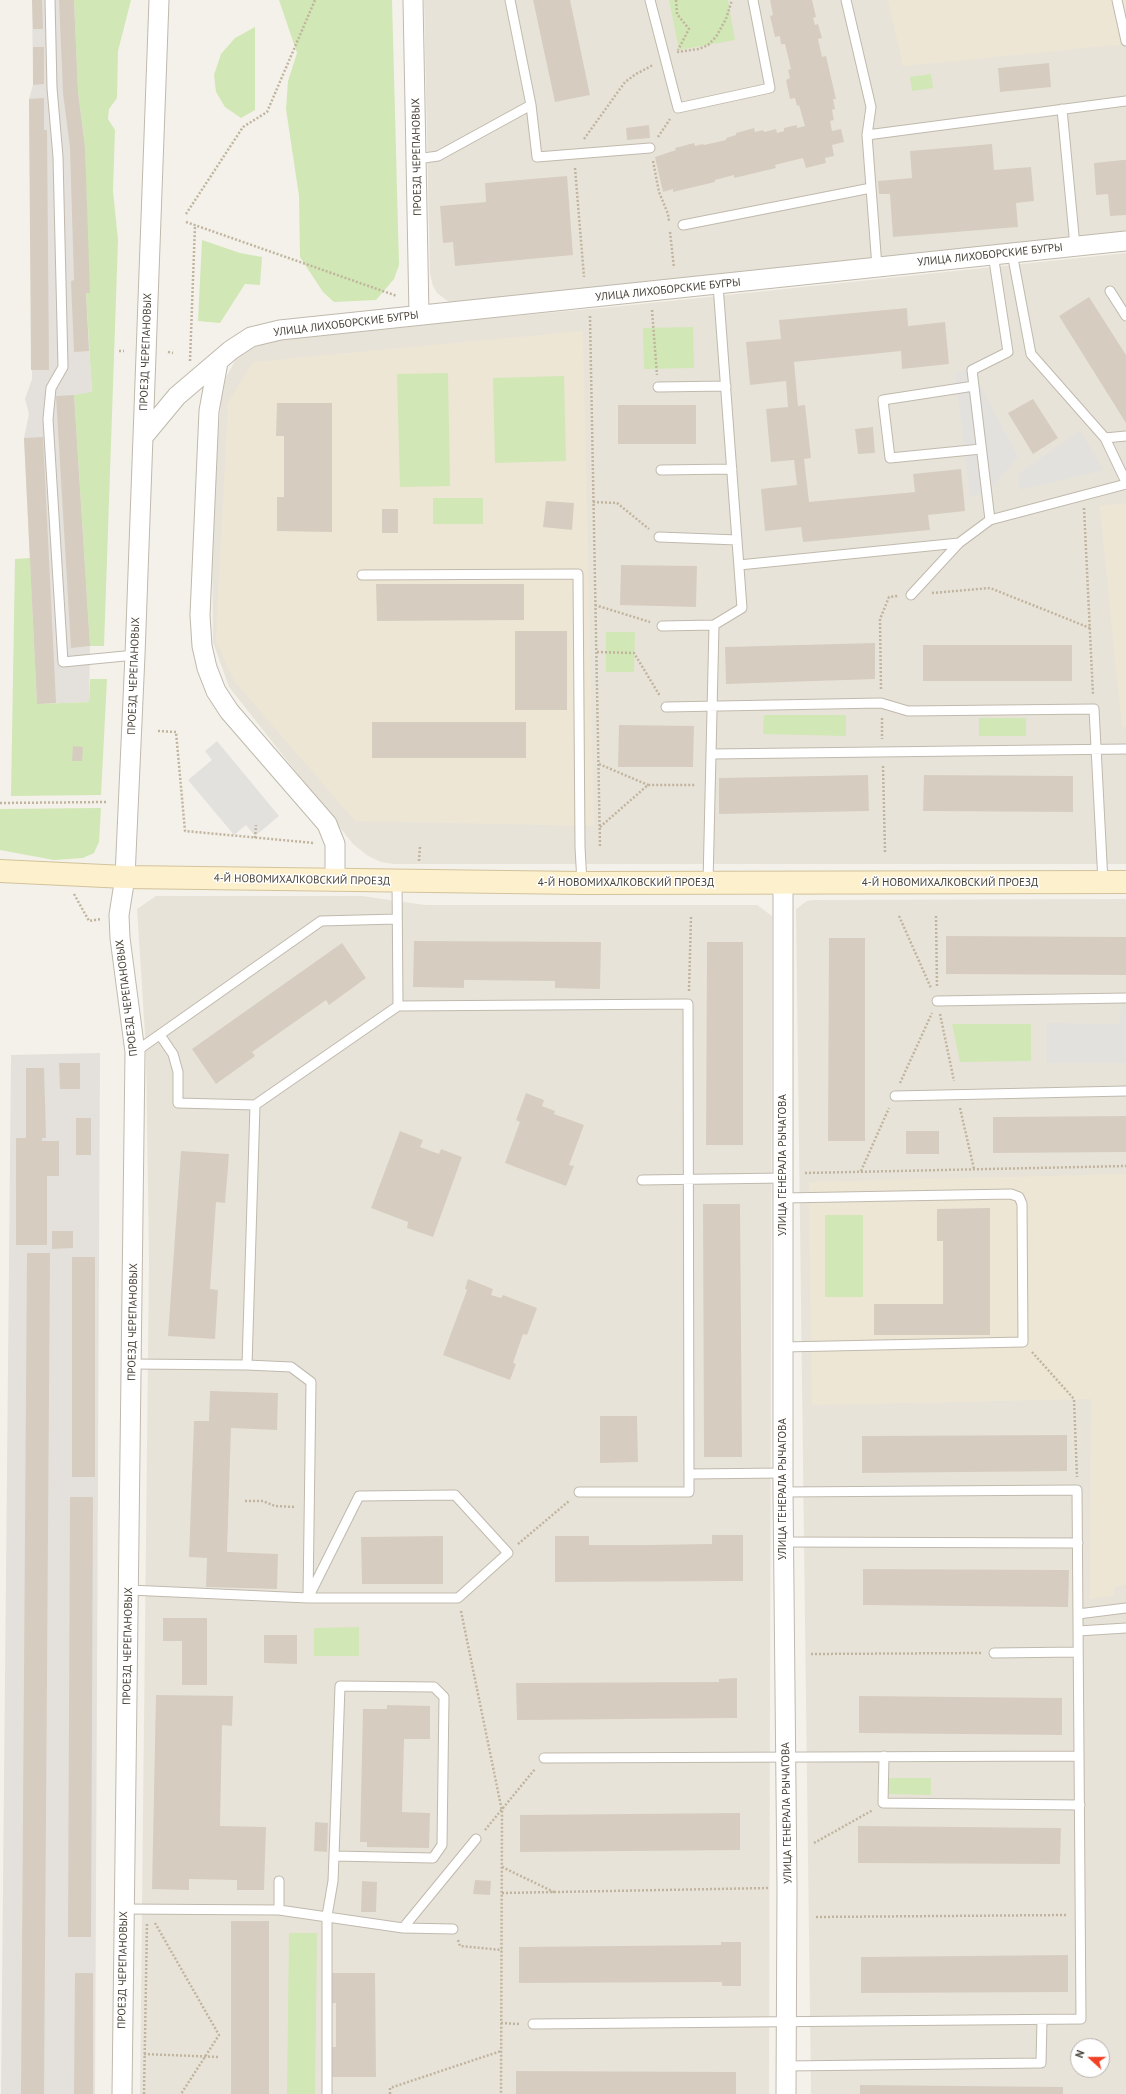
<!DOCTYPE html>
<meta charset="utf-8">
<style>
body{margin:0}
#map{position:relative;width:1126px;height:2094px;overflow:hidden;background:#f4f1ea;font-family:"PT Sans",sans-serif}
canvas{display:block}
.north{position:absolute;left:1070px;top:2038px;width:40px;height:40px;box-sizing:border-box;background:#fff;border:1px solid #b6b3af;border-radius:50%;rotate:291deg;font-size:11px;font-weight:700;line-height:16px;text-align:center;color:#484238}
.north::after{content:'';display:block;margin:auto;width:14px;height:18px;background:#f24024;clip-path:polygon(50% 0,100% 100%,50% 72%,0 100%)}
</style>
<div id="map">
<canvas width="1126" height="2094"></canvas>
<div class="north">N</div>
</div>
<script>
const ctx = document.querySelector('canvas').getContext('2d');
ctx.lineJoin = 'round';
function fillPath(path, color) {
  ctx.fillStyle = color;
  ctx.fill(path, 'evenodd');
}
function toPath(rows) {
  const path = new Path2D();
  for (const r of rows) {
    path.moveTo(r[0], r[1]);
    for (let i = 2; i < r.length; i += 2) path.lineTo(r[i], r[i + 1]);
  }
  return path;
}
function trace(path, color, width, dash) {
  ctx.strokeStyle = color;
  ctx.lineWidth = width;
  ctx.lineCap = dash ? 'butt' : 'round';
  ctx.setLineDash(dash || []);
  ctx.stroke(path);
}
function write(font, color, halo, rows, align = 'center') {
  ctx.font = font + ' "PT Sans",sans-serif';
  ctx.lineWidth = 3;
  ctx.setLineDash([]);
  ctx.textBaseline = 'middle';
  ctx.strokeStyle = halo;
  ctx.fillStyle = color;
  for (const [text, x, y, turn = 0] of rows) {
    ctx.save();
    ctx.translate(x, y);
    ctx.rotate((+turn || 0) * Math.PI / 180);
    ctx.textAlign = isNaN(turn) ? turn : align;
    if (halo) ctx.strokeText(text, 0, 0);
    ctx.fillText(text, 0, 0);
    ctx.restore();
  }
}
fillPath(toPath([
 [424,0,1126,0,1126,232,462,304,449,302,437,293,433,286,430,274],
 [1126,253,1126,864,394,864,381,862,368,856,353,844,229,687,213,642,212,545,217,446,221,402,226,377,236,359,251,349,270,341,301,336,632,305],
 [156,896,362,896,425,905,757,905,772,916,769,2094,140,2094,149,1260,146,1050,137,909],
 [1126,899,1126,2094,811,2094,796,909,807,901,814,900],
 [1078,2046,1102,2046,1102,2070,1078,2070]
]), '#e8e3d8');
fillPath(toPath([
 [32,0,74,0,78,92,85,147,90,293,86,294,92,393,74,395,90,646,89,702,37,704,24,438,29,414,25,399,32,379,29,99,33,85],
 [100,1053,95,2094,1,2094,11,1055]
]), '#e4e0db');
fillPath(toPath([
 [888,0,1126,0,1126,44,903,66],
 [583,331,594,826,355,821,234,681,216,640,228,403,253,362],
 [1126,503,1126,727,1122,727,1100,506],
 [1126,1174,1126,1585,1115,1586,1113,1596,1090,1599,1091,1399,812,1405,809,1182]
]), '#ede6d4');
fillPath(toPath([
 [74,0,131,0,118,51,117,98,109,109,108,119,115,130,113,191,118,240,104,646,90,646,74,395,92,392,86,293,89,293,85,147,78,92],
 [279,0,392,0,399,265,394,279,376,300,334,302,323,292,300,257,299,196,286,109,288,81,297,53],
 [669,0,728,0,735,40,679,50],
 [255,27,255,110,241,118,225,107,216,92,214,75,221,54,235,38],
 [931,74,933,88,912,91,910,77],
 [202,240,240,253,262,257,260,285,245,284,220,323,198,321],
 [693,327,694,368,644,369,643,328],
 [448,373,450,486,400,487,397,374],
 [564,376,566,461,495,463,493,378],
 [433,498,483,498,483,524,433,524],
 [30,558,37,704,89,702,90,679,107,679,101,795,11,796,15,559],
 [606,632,635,632,634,672,606,672],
 [764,715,846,715,846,736,763,734],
 [979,718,1026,718,1026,736,979,736],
 [101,808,99,842,94,853,83,858,54,860,0,850,0,809],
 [952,1024,1031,1024,1031,1061,960,1062],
 [825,1215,863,1215,863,1297,825,1297],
 [359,1627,359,1656,314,1656,314,1628],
 [889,1778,931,1778,931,1795,888,1794],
 [289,1933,317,1933,315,2094,287,2094]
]), '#d1e7b5');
fillPath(toPath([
 [972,370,1018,457,986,494,970,496,955,372],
 [1080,431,1104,470,1020,490,1018,474],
 [217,741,279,816,255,836,246,825,234,835,188,780,212,760,205,751],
 [1121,1002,1126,1002,1126,1063,1047,1063,1047,1023,1120,1024]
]), '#e3e1de');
fillPath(toPath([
 [32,0,42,0,43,29,33,29],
 [59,0,74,0,78,92,85,147,90,293,86,293,89,351,74,352,71,281,74,280,70,148,63,93],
 [533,0,570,0,590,95,555,102],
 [770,0,812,0,816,17,813,18,815,25,818,24,822,38,818,39,822,57,826,56,836,99,833,99,835,109,832,110,834,120,830,121,832,131,841,129,844,142,832,145,834,156,825,158,826,163,806,168,803,158,775,165,776,168,734,178,734,175,715,180,715,182,673,192,673,189,663,192,655,157,676,150,675,148,694,143,695,146,703,144,704,145,726,140,726,138,736,135,736,133,754,128,755,132,763,130,764,132,776,129,777,133,784,131,784,128,797,125,797,128,805,126,799,105,797,106,795,98,790,99,786,80,790,78,788,70,791,69,785,44,781,44,780,36,775,37,770,16,773,15],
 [33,47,44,47,44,84,33,85],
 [1049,63,1051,87,1000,92,998,68],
 [44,98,44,130,47,130,49,370,31,370,29,99],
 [649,125,650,138,627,140,626,128],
 [992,144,994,170,1031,167,1034,201,1016,203,1018,227,893,237,890,194,879,194,878,181,912,178,910,151],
 [1123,160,1126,160,1126,215,1110,216,1108,194,1096,195,1094,163],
 [567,176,573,255,455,266,453,242,443,243,440,206,486,202,485,183],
 [1089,297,1126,355,1126,423,1059,316],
 [907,308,908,326,945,322,949,364,902,369,901,351,794,362,798,406,805,405,811,458,804,459,809,502,915,492,913,474,961,469,965,511,928,515,930,530,803,542,801,527,765,531,761,489,797,485,794,460,771,462,766,409,788,407,786,381,750,385,746,342,781,339,779,320],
 [74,395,90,646,71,648,56,396],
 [1033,399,1058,438,1033,454,1008,413],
 [277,403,332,403,332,532,277,531,277,497,284,497,284,436,276,436],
 [618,405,696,405,696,444,618,444],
 [873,427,875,453,858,454,855,429],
 [43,437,56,703,37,704,24,438],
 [546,501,574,503,572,530,543,527],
 [382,509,398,509,398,533,382,533],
 [621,565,697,566,696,607,620,605],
 [376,584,524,584,524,620,377,621],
 [515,631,567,631,567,710,515,710],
 [875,643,875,679,726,684,725,647],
 [923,645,1072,645,1072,681,923,681],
 [372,722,526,722,526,758,372,758],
 [619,725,694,726,693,767,618,767],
 [73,746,83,747,82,761,72,761],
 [868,775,869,811,719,814,719,778],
 [924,775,1073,776,1073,812,923,811],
 [946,936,1126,937,1126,975,946,974],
 [829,938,865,938,865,1141,828,1141],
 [414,941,601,942,600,989,555,988,555,981,464,980,464,988,413,987],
 [707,942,743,942,743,1145,706,1145],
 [342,943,366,978,329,1005,326,1000,252,1052,255,1056,216,1084,192,1049],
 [59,1063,80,1063,80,1089,60,1089],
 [26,1068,44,1068,46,1138,42,1138,42,1141,59,1141,59,1176,47,1176,47,1245,16,1245,16,1138,26,1138],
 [526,1093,544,1100,542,1106,555,1111,554,1114,584,1125,569,1165,574,1166,566,1186,505,1163,520,1122,516,1120],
 [1126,1116,1126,1152,993,1153,993,1117],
 [76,1118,91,1118,91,1155,76,1155],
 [400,1131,423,1140,420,1147,439,1154,441,1149,462,1157,433,1237,407,1228,408,1222,371,1208],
 [906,1131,939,1131,939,1154,906,1154],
 [181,1151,229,1154,225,1203,216,1202,213,1246,210,1289,218,1290,215,1339,168,1336],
 [703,1204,740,1204,742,1457,704,1457],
 [990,1208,990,1335,874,1335,874,1304,943,1304,943,1241,937,1241,937,1209],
 [52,1231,73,1231,73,1248,52,1249],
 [27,1253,50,1253,44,2094,21,2094],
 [72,1257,95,1257,95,1477,72,1477],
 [468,1279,493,1289,491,1295,501,1298,503,1295,537,1308,527,1335,523,1334,513,1363,516,1364,510,1380,443,1355,467,1290,465,1289],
 [210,1391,278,1393,277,1430,231,1428,227,1552,278,1554,277,1589,206,1587,207,1558,189,1557,194,1421,209,1421],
 [600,1416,637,1416,638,1462,600,1463],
 [1067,1435,1067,1471,862,1473,862,1436],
 [70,1497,93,1497,91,1937,68,1937],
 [712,1535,743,1535,743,1581,555,1582,555,1536,589,1536,589,1545,650,1545,712,1544],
 [443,1536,443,1584,362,1584,361,1537],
 [863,1569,1069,1570,1068,1607,863,1605],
 [163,1618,207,1618,207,1685,182,1685,182,1641,163,1641],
 [264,1635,297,1635,297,1664,264,1663],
 [737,1678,737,1718,517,1720,516,1683,719,1682,719,1679],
 [156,1695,233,1696,232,1726,222,1725,220,1826,266,1827,264,1890,237,1890,237,1880,189,1879,189,1890,152,1889],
 [859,1696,1062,1698,1062,1735,859,1733],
 [387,1705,430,1706,430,1739,404,1739,402,1812,430,1813,429,1848,367,1847,367,1842,360,1842,363,1709,387,1709],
 [740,1813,740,1850,520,1852,520,1815],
 [315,1822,328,1823,327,1852,314,1851],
 [858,1826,1061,1828,1060,1864,858,1863],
 [475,1880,491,1881,490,1895,473,1894],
 [362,1881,377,1882,376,1912,361,1912],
 [231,1921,269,1921,269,2094,231,2094],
 [721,1942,741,1942,741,1986,722,1986,722,1982,519,1983,519,1947,721,1945],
 [1068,1955,1068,1992,861,1993,861,1957],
 [75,1973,93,1973,93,2094,74,2094],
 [332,1973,375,1973,376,2077,332,2077,332,2047,336,2047,336,2003,332,2003],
 [516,2071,736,2072,736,2094,516,2094],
 [860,2085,1063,2087,1063,2094,860,2094]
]), '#d6cdc0');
const lane = toPath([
 [50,0,52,88,58,157,63,367,51,388,48,419,63,662,135,655],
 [650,0,678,108,770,88,753,0],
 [846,0,871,107,867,135],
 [1117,0,1126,41],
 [531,105,537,157,650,148],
 [1062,109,1075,246],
 [417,159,438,156,531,105,510,0],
 [683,225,871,188],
 [1012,253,1031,354,1105,438,1126,436],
 [877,267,867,135,1126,101],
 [1110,291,1126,316],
 [974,386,883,400,890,458,981,449],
 [658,387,726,386],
 [1105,438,1126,482],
 [661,470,732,469],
 [990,520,972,370,1008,352,993,254],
 [659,537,737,540],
 [739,565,959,543,990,520,1126,484],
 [362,575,578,574,580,847,582,883],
 [911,595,959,543],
 [662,626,714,625],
 [666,707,881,703,908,711,1094,709,1103,882],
 [712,754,1126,749],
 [397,881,398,1006],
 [708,883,714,625,742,608,718,285],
 [937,1001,1126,998],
 [160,1035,173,1054,178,1072,178,1103,255,1105],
 [135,1052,321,921,397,919],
 [895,1096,1126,1091],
 [642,1180,783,1178],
 [783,1347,1023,1342,1022,1204,1019,1197,1011,1194,783,1198],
 [132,1364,247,1365,255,1105,398,1006,688,1004,689,1492,579,1492],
 [689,1474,783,1473],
 [455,1495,508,1553,458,1598,308,1598,359,1496,455,1495],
 [783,1542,1078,1543],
 [129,1590,308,1598,311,1382,291,1367,247,1365],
 [1078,1614,1126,1608],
 [1078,1631,1126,1628],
 [994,1653,1078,1652],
 [884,1756,883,1803,1080,1805],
 [544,1758,1079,1756],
 [124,1909,279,1910,403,1928,453,1929],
 [279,1910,279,1881],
 [403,1928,476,1839],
 [533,2024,1081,2019,1077,1490,783,1492],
 [786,2066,1041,2063,1042,2020],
 [327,2094,327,1916,333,1881,334,1856,340,1686,434,1687,444,1697,442,1845,433,1858,334,1856]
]);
const street = toPath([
 [413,0,419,315],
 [218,362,209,411,200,615,202,646,207,668,216,691,229,711,327,824,335,844,335,881],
 [143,437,177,396,231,350,251,337,280,330,1126,241],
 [783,884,783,1492,787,1887,786,2094],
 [122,2094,135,1052,120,938,119,915,125,877,135,655,159,0]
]);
const secondary = toPath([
 [0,871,125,877,582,883,1126,882]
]);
trace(lane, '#c0b9ad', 11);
trace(street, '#c0b9ad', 21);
trace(secondary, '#d2c39b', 24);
trace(toPath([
 [676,0,677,14,689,29,678,50],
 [677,52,699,49,708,45,716,37,726,19,732,0],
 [658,137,670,119],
 [584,139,625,82,636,74,653,65],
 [653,161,659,192,668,214,669,221],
 [575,168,584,277],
 [186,214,243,127,267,112,315,0],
 [186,222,397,296],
 [670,232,674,268],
 [652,310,657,375],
 [590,316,600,847],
 [119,351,124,351],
 [168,352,173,353],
 [190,361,195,225],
 [593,502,617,503,649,529],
 [1084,508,1093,695],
 [932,593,990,588,1090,628],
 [595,605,650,622],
 [597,652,634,653,660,696],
 [881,689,880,619,889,597,898,596],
 [882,718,882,739],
 [158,731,176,732,185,831,314,843],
 [599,764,648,785],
 [883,766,885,852],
 [0,803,106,802],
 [600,827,648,785,696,785],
 [255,838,256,825],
 [419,861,420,846],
 [74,894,89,921,101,919],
 [899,916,931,988],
 [936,916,937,987],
 [689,991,691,917],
 [940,1014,954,1081],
 [900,1083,932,1013],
 [960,1108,974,1169],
 [861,1171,889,1108],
 [805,1173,1126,1166],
 [1032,1352,1074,1399,1077,1477],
 [245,1501,263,1501,275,1506,295,1507],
 [518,1544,569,1501],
 [461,1611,502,1811,501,2094],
 [811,1654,981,1653],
 [485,1830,535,1769],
 [814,1843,873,1810],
 [502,1867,554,1892],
 [502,1893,769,1888],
 [816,1917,1067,1915],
 [155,1923,219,2035,181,2094],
 [458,1940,460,1946,502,1950],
 [501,2023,520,2024],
 [144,2054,219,2057],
 [144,2094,147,1923],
 [390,2094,390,2088,501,2051]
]), '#c1b49e', 2.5, [2, 2]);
trace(lane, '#fff', 9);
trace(street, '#fff', 19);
trace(secondary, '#fdf0cc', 22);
write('11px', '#484238', '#fff', [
 ["ПРОЕЗД ЧЕРЕПАНОВЫХ",417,157,-91],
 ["УЛИЦА ЛИХОБОРСКИЕ БУГРЫ",990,255,-6],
 ["УЛИЦА ЛИХОБОРСКИЕ БУГРЫ",668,290,-6],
 ["УЛИЦА ЛИХОБОРСКИЕ БУГРЫ",346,324,-7],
 ["ПРОЕЗД ЧЕРЕПАНОВЫХ",146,352,-88],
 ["ПРОЕЗД ЧЕРЕПАНОВЫХ",134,676,-88],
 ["4-Й НОВОМИХАЛКОВСКИЙ ПРОЕЗД",302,880,1],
 ["4-Й НОВОМИХАЛКОВСКИЙ ПРОЕЗД",626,883],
 ["4-Й НОВОМИХАЛКОВСКИЙ ПРОЕЗД",950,883],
 ["ПРОЕЗД ЧЕРЕПАНОВЫХ",127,998,-97],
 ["УЛИЦА ГЕНЕРАЛА РЫЧАГОВА",783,1165,-90],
 ["ПРОЕЗД ЧЕРЕПАНОВЫХ",133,1322,-89],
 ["УЛИЦА ГЕНЕРАЛА РЫЧАГОВА",783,1489,-90],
 ["ПРОЕЗД ЧЕРЕПАНОВЫХ",128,1646,-89],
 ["УЛИЦА ГЕНЕРАЛА РЫЧАГОВА",787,1813,-91],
 ["ПРОЕЗД ЧЕРЕПАНОВЫХ",123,1970,-89]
]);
</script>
